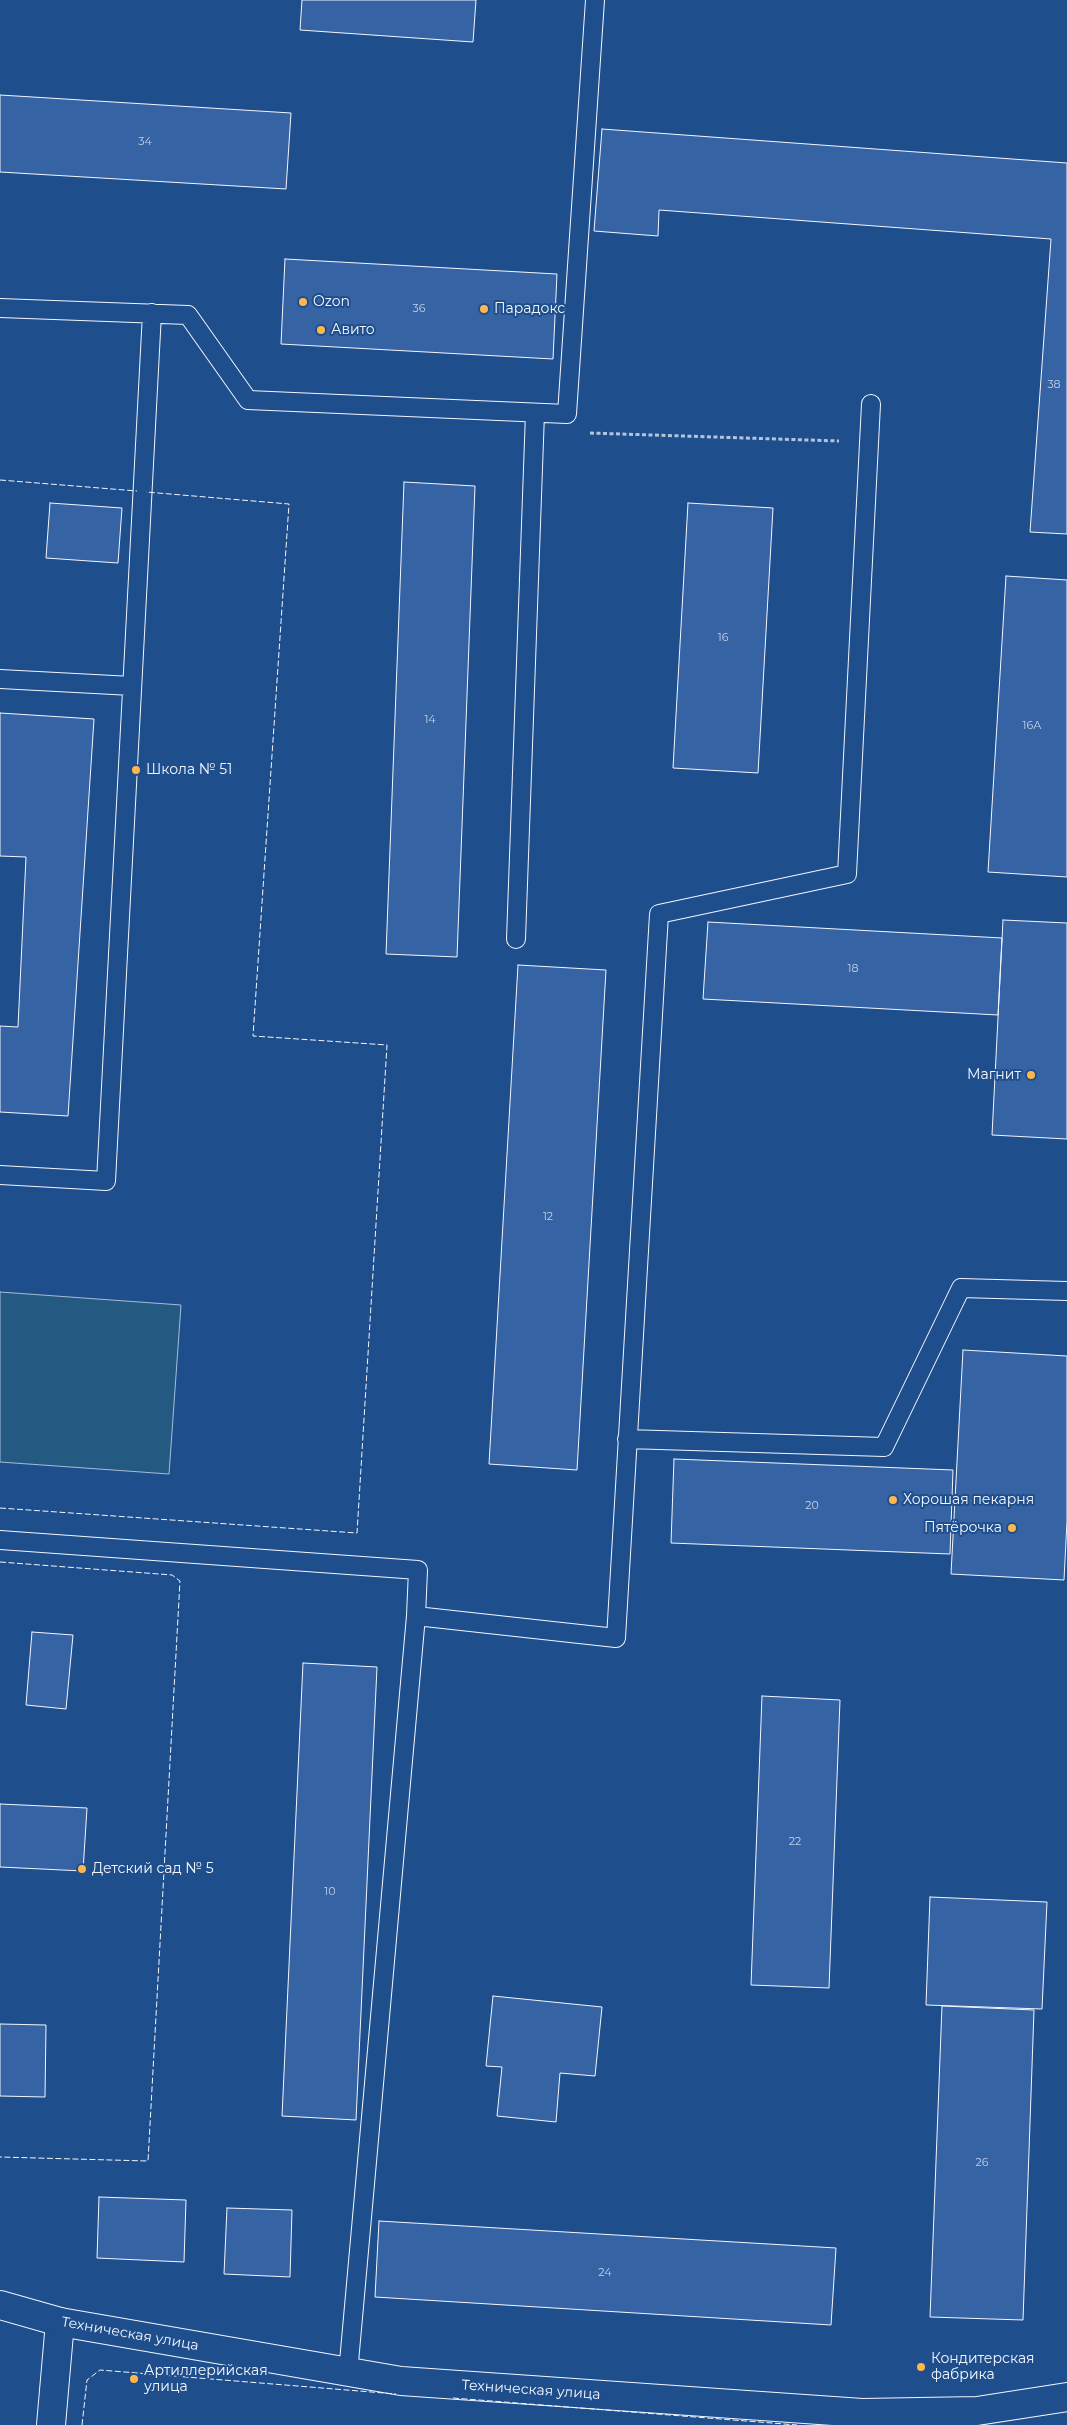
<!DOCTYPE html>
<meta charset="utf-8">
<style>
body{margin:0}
canvas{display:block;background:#1f4e8c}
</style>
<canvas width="1067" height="2425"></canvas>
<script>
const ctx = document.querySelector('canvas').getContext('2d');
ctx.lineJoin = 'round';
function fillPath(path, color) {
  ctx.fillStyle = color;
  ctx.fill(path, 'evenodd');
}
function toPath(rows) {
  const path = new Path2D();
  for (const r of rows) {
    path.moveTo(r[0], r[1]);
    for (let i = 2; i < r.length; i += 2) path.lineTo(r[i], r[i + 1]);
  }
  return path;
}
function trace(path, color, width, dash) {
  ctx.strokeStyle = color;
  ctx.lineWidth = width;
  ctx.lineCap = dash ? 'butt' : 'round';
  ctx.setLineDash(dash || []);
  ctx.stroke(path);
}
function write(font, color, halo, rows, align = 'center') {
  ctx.font = font + ' Montserrat,sans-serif';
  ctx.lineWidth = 4;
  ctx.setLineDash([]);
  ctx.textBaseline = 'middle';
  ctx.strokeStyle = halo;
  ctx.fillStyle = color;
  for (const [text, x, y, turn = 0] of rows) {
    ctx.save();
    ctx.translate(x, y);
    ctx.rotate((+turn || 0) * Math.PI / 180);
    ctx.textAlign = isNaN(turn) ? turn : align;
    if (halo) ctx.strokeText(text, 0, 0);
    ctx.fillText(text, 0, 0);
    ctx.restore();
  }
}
const green = toPath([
 [0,1292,181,1305,169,1474,0,1462,0,1292]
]);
fillPath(green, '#245a82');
trace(green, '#a8bbd7', 1);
const building = toPath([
 [302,0,476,0,473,42,300,30,302,0],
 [0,95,291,113,286,189,0,172,0,95],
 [602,129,1067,163,1067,534,1030,532,1051,239,659,210,658,236,594,231,602,129],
 [285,259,557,274,553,359,281,344,285,259],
 [404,482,475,486,457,957,386,954,404,482],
 [50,503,122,508,118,563,46,558,50,503],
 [688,503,773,508,758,773,673,768,688,503],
 [1006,576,1067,580,1067,877,988,872,1006,576],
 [0,713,94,719,68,1116,0,1112,0,1026,18,1027,26,857,0,856,0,713],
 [1003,920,1067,923,1067,1139,992,1135,1003,920],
 [708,922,1002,938,998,1015,703,999,708,922],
 [518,965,606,970,577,1470,489,1464,518,965],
 [963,1350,1067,1356,1067,1521,1064,1580,951,1574,963,1350],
 [674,1459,953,1470,950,1554,671,1543,674,1459],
 [32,1632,73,1635,66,1709,26,1705,32,1632],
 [303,1663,377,1667,356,2120,282,2116,303,1663],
 [762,1696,840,1700,829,1988,751,1985,762,1696],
 [0,1804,87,1808,83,1871,0,1867,0,1804],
 [930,1897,1047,1902,1042,2009,926,2005,930,1897],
 [493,1996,602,2007,595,2076,560,2073,556,2122,497,2116,502,2067,486,2066,493,1996],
 [942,2006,1034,2010,1023,2320,930,2317,942,2006],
 [0,2024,46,2025,45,2097,0,2096,0,2024],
 [99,2197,186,2200,184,2262,97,2258,99,2197],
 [227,2208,292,2210,290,2277,224,2274,227,2208],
 [379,2221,836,2248,831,2325,375,2297,379,2221]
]);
fillPath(building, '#3563a3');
trace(building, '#f2f6ff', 1);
const lane = toPath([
 [0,308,188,315,248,400,567,414,595,0],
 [0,679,132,686],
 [516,939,535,413],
 [0,1175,106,1181,152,313],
 [627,1439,884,1447,961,1288,1067,1291],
 [0,1540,418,1570,416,1616],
 [348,2373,416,1616,616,1638,659,914,847,874,871,404]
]);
const street = toPath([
 [51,2425,60,2322]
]);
const secondary = toPath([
 [0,2305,60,2322,401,2381,862,2413,977,2411,1067,2397]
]);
trace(lane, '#f2f6ff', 20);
trace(street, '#f2f6ff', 30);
trace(secondary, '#f2f6ff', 30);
trace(toPath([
 [590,433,839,441]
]), '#b3c4dc', 3, [4, 2.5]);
trace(lane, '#1f4e8c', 18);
trace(street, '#1f4e8c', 28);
trace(secondary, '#1f4e8c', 28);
trace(toPath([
 [0,480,137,491],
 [0,1508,357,1533,387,1045,253,1036,289,504,146,492],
 [0,1562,172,1575,180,1581,148,2161,0,2157],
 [453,2398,797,2425],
 [82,2425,87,2380,100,2370,396,2394]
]), '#f2f6ff', 1, [6, 2.5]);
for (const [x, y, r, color] of [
 [303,302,5,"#ffb74d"],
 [484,309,5,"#ffb74d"],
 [321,330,5,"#ffb74d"],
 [136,770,5,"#ffb74d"],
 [1031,1075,5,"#ffb74d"],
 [893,1500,5,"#ffb74d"],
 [1012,1528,5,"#ffb74d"],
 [82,1869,5,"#ffb74d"],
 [921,2367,5,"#ffb74d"],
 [134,2379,5,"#ffb74d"]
]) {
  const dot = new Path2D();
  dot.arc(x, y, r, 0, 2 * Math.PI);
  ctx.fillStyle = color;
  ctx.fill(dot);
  trace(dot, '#1f4e8c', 2);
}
write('11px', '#c3d1e8', null, [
 ["34",145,142],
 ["36",419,309],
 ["38",1054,385],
 ["16",723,638],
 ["14",430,720],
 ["16А",1032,726],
 ["18",853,969],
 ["12",548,1217],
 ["20",812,1506],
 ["22",795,1842],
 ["10",330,1892],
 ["26",982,2163],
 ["24",605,2273]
]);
write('14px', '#f2f6ff', '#1f4e8c', [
 ["Ozon",313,302],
 ["Парадокс",494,309],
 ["Авито",331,330],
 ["Школа № 51",146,770],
 ["Магнит",1021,1075,"right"],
 ["Хорошая пекарня",903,1500],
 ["Пятёрочка",1002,1528,"right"],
 ["Детский сад № 5",92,1869],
 ["Кондитерская",931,2359],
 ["фабрика",931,2375],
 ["Артиллерийская",144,2371],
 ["улица",144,2387]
], 'left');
write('14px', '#f2f6ff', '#1f4e8c', [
 ["Техническая улица",130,2334,10],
 ["Техническая улица",531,2390,4]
]);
</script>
